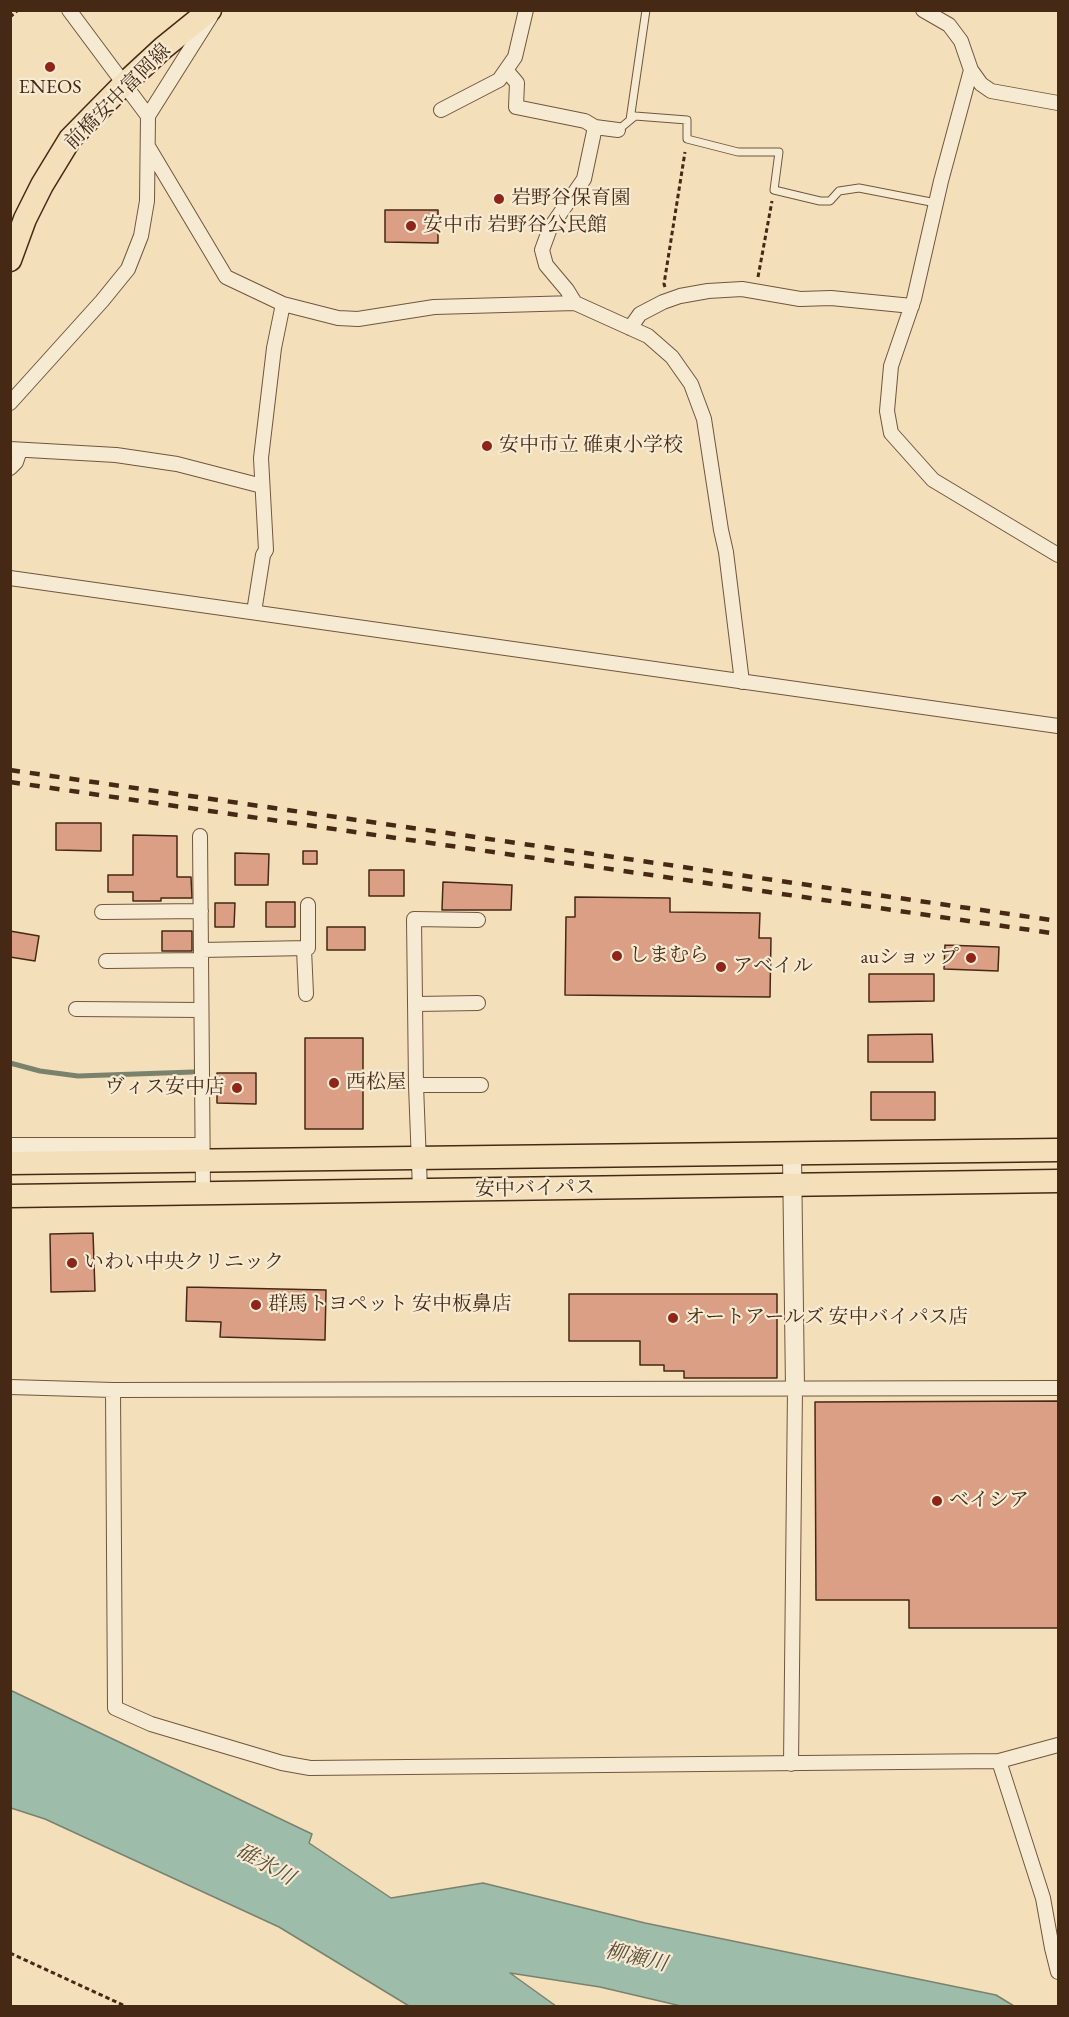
<!DOCTYPE html>
<meta charset="utf-8">
<style>
body{margin:0}
#map{position:relative;width:1069px;height:2017px;overflow:hidden;background:#f3dfba;font-family:"EB Garamond",serif}
canvas{display:block}
.frame{position:absolute;inset:0;border:12px solid #462915;pointer-events:none}
</style>
<div id="map">
<canvas width="1069" height="2017"></canvas>
<div class="frame"></div>
</div>
<script>
const ctx = document.querySelector('canvas').getContext('2d');
ctx.lineJoin = 'round';
function fillPath(path, color) {
  ctx.fillStyle = color;
  ctx.fill(path, 'evenodd');
}
function toPath(rows) {
  const path = new Path2D();
  for (const r of rows) {
    path.moveTo(r[0], r[1]);
    for (let i = 2; i < r.length; i += 2) path.lineTo(r[i], r[i + 1]);
  }
  return path;
}
function trace(path, color, width, dash) {
  ctx.strokeStyle = color;
  ctx.lineWidth = width;
  ctx.lineCap = dash ? 'butt' : 'round';
  ctx.setLineDash(dash || []);
  ctx.stroke(path);
}
function write(font, color, halo, rows, align = 'center') {
  ctx.font = font + ' "EB Garamond","Noto Serif JP",serif';
  ctx.lineWidth = 4.5;
  ctx.setLineDash([]);
  ctx.textBaseline = 'middle';
  ctx.strokeStyle = halo;
  ctx.fillStyle = color;
  for (const [text, x, y, turn = 0] of rows) {
    ctx.save();
    ctx.translate(x, y);
    ctx.rotate((+turn || 0) * Math.PI / 180);
    ctx.textAlign = isNaN(turn) ? turn : align;
    if (halo) ctx.strokeText(text, 0, 0);
    ctx.fillText(text, 0, 0);
    ctx.restore();
  }
}
const water = toPath([
 [10,1690,312,1834,309,1843,391,1898,483,1883,645,1923,996,1995,1014,2006,681,2006,600,1987,510,1973,556,2006,409,2006,279,1927,45,1819,11,1808,10,1690]
]);
fillPath(water, '#9dbdaa');
trace(water, '#7a826e', 1.5);
trace(toPath([
 [10,1063,40,1071,78,1076,193,1072]
]), '#7a826e', 5);
const building = toPath([
 [385,210,438,210,438,243,385,242,385,210],
 [56,823,101,823,101,851,56,850,56,823],
 [133,835,177,836,177,877,191,877,192,898,161,898,161,901,133,901,133,892,108,892,108,875,133,875,133,835],
 [303,851,317,851,317,864,303,864,303,851],
 [235,853,269,854,268,885,235,885,235,853],
 [369,870,404,870,404,896,369,896,369,870],
 [443,882,512,885,511,910,442,910,443,882],
 [575,897,670,898,670,912,760,913,759,938,771,938,770,997,565,995,566,917,575,917,575,897],
 [266,902,295,902,295,927,266,927,266,902],
 [215,903,235,903,234,927,215,927,215,903],
 [327,927,365,927,365,950,327,950,327,927],
 [10,931,39,936,35,961,10,957,10,931],
 [162,931,192,931,192,951,162,951,162,931],
 [945,945,999,947,998,971,944,969,945,945],
 [869,974,934,974,934,1001,869,1002,869,974],
 [932,1034,933,1062,868,1062,868,1035,932,1034],
 [305,1038,363,1038,363,1129,305,1129,305,1038],
 [217,1073,256,1073,256,1104,217,1103,217,1073],
 [871,1092,935,1092,935,1120,871,1120,871,1092],
 [93,1233,95,1291,51,1292,50,1234,93,1233],
 [187,1287,326,1290,325,1340,220,1337,221,1322,186,1321,187,1287],
 [569,1294,777,1294,777,1378,684,1378,684,1371,664,1371,664,1365,640,1365,640,1341,569,1341,569,1294],
 [1059,1401,1059,1628,909,1628,909,1600,816,1600,815,1402,1059,1401]
]);
fillPath(building, '#da9f84');
trace(building, '#462915', 1.5);
const service = toPath([
 [630,120,646,10],
 [618,130,635,116,687,120,687,139,738,152,779,152,774,190,820,201,830,201,839,191,859,188,936,203]
]);
const minor = toPath([
 [923,10,949,25,961,41,971,70,981,84,991,91,1058,103],
 [506,70,517,83,516,107,585,121,595,127,618,130],
 [971,70,941,181,914,299,891,366,887,411,891,433,933,480,1058,555],
 [441,110,499,80,515,57,526,10],
 [148,116,211,16],
 [149,148,226,277,283,304,274,348,261,458,266,550,263,555,254,612],
 [575,303,567,290,546,265,542,250,550,228,584,179,595,127],
 [283,304,338,318,358,319,434,307,575,303,648,336,672,357,691,384,704,419,721,530,726,552,742,682],
 [630,328,640,314,663,302,680,296,708,291,742,289,800,299,831,298,912,306],
 [10,403,102,301,128,269,141,236,147,201,148,116,69,10],
 [10,449,116,455,177,464,262,486],
 [10,468,16,462,20,450],
 [10,578,1058,726],
 [200,836,203,1194],
 [102,912,201,911],
 [304,949,306,994],
 [201,950,308,948,308,905],
 [106,961,201,960],
 [416,1004,478,1003],
 [76,1009,201,1010],
 [416,1085,481,1085],
 [10,1145,202,1145],
 [420,1190,416,1085,414,919,478,920],
 [10,1387,113,1390,1058,1388],
 [113,1390,115,1708,151,1724,282,1763,310,1768,999,1761,1058,1745],
 [999,1761,1043,1898,1052,1948,1058,1972],
 [791,1764,795,1389]
]);
const tertiary = toPath([
 [792,1155,795,1389]
]);
const primary = toPath([
 [10,260,25,219,42,185,70,139,123,85,163,48,210,10]
]);
const trunk = toPath([
 [10,1163,1058,1150],
 [10,1196,1058,1181]
]);
trace(service, '#71563e', 9);
trace(minor, '#71563e', 16);
trace(tertiary, '#71563e', 20);
trace(primary, '#462915', 25);
trace(trunk, '#462915', 25);
trace(toPath([
 [10,17,18,10],
 [758,277,772,201],
 [665,287,664,284,685,152],
 [10,1953,125,2006]
]), '#462915', 3, [4.5, 3]);
trace(service, '#f7ead2', 7);
trace(minor, '#f7ead2', 14);
trace(tertiary, '#f7ead2', 18);
trace(primary, '#f3dfba', 22);
trace(trunk, '#f3dfba', 22);
trace(toPath([
 [10,770,1058,921],
 [10,782,1058,934]
]), '#462915', 4.5, [10, 10]);
for (const [x, y, r, color] of [
 [50,67,6,"#8f2418"],
 [499,199,6,"#8f2418"],
 [411,226,6,"#8f2418"],
 [487,446,6,"#8f2418"],
 [617,956,6,"#8f2418"],
 [971,958,6,"#8f2418"],
 [721,967,6,"#8f2418"],
 [334,1083,6,"#8f2418"],
 [237,1088,6,"#8f2418"],
 [72,1263,6,"#8f2418"],
 [256,1305,6,"#8f2418"],
 [673,1318,6,"#8f2418"],
 [937,1501,6,"#8f2418"]
]) {
  const dot = new Path2D();
  dot.arc(x, y, r, 0, 2 * Math.PI);
  ctx.fillStyle = color;
  ctx.fill(dot);
  trace(dot, '#f7ead2', 2);
}
write('20px', '#462915', '#f7ead2', [
 ["ENEOS",50,88,"center"],
 ["岩野谷保育園",511,199],
 ["安中市 岩野谷公民館",423,226],
 ["安中市立 碓東小学校",499,446],
 ["しまむら",629,956],
 ["auショップ",959,958,"right"],
 ["アベイル",733,967],
 ["西松屋",346,1083],
 ["ヴィス安中店",225,1088,"right"],
 ["いわい中央クリニック",84,1263],
 ["群馬トヨペット 安中板鼻店",268,1305],
 ["オートアールズ 安中バイパス店",685,1318],
 ["ベイシア",949,1501]
], 'left');
write('20px', '#462915', '#f7ead2', [
 ["前橋安中富岡線",118,97,-45],
 ["安中バイパス",535,1189,-1]
]);
write('italic 21px', '#5c4e3a', '#f7ead2', [
 ["碓氷川",265,1865,29],
 ["柳瀬川",636,1958,13]
]);
</script>
